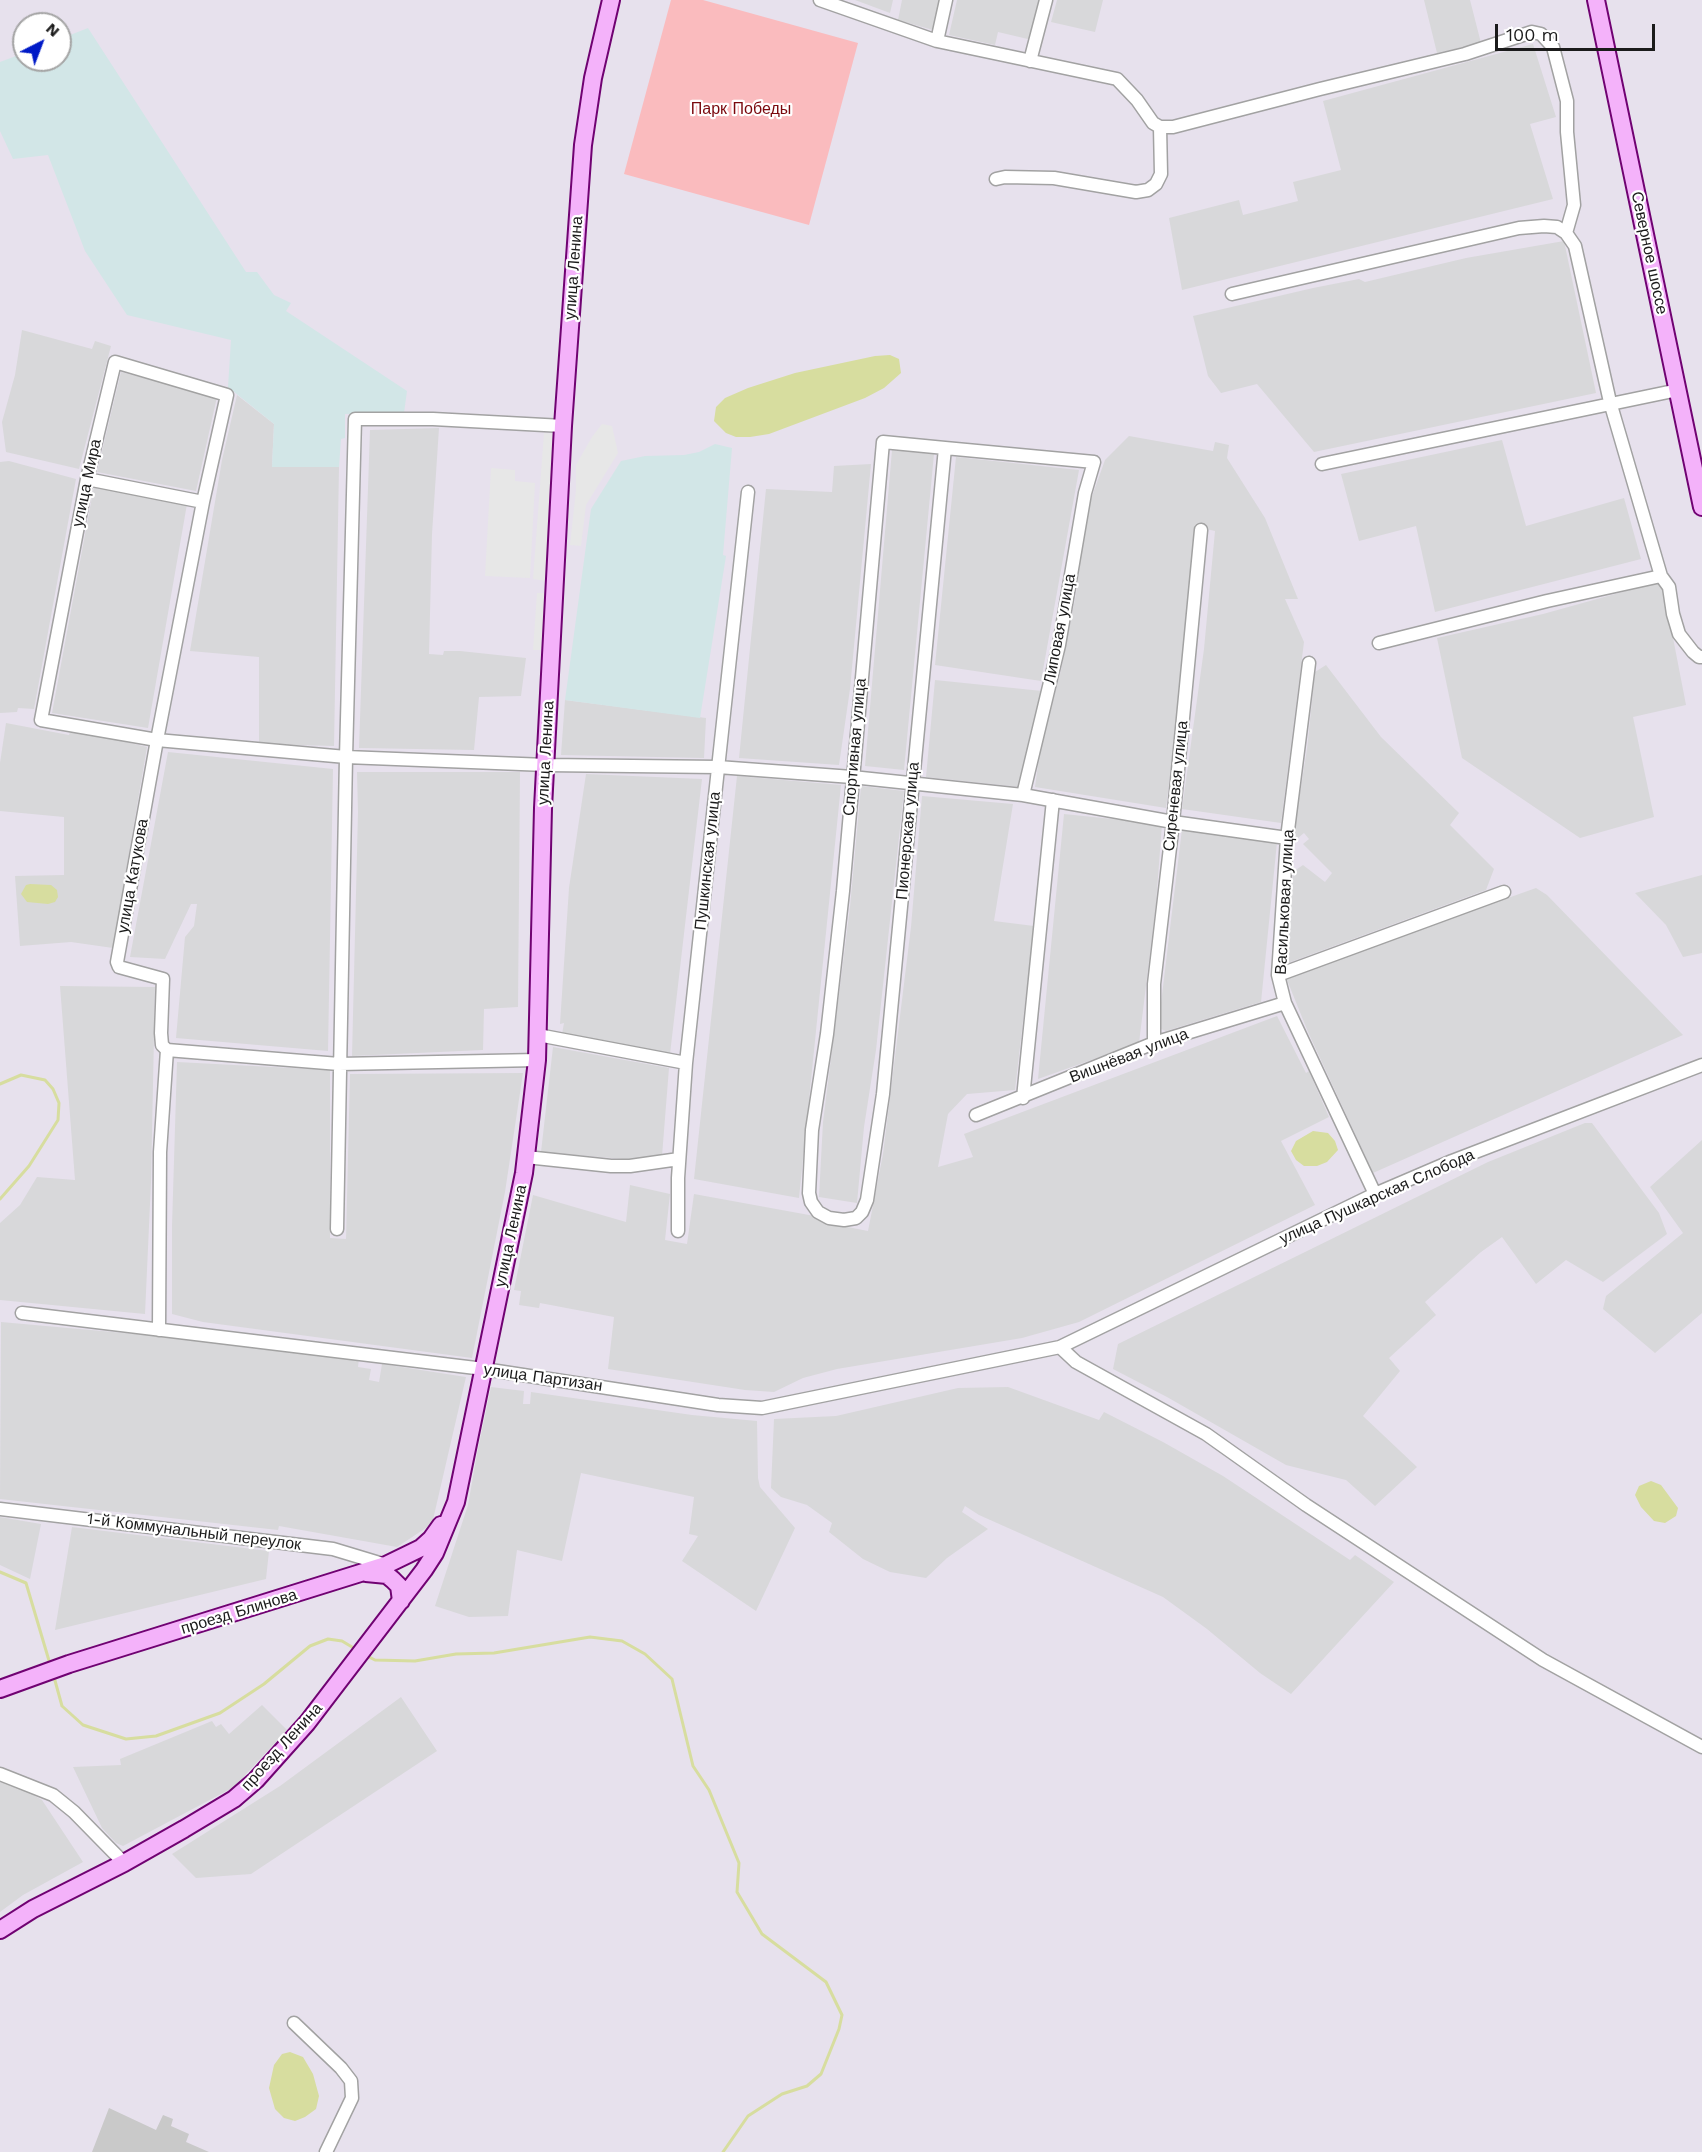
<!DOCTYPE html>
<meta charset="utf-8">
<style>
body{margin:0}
#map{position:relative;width:1702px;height:2152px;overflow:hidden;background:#e7e1ed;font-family:"Work Sans",sans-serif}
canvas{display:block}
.north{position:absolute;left:12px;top:12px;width:60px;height:60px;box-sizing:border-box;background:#fff;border:2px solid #a4a4a4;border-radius:50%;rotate:42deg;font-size:16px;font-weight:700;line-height:24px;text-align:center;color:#1b1b1b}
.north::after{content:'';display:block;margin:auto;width:21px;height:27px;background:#001ac7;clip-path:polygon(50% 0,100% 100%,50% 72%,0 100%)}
.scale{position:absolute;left:1495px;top:24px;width:160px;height:27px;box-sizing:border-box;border:3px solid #1b1b1b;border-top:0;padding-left:8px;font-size:18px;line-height:21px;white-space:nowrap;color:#1b1b1b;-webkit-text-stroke:4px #fff;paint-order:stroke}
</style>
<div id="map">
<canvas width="1702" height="2152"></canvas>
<div class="north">N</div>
<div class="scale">100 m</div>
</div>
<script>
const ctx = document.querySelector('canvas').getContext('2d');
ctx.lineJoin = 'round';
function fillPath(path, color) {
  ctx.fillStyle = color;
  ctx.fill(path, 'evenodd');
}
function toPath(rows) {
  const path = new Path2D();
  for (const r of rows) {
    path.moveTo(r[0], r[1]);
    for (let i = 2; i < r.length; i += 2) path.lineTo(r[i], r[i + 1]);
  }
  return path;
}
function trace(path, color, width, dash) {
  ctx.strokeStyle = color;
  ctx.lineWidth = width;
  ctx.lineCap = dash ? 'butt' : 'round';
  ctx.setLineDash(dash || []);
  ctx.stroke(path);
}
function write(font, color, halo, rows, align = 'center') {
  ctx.font = font + ' "Work Sans",sans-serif';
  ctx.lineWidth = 4.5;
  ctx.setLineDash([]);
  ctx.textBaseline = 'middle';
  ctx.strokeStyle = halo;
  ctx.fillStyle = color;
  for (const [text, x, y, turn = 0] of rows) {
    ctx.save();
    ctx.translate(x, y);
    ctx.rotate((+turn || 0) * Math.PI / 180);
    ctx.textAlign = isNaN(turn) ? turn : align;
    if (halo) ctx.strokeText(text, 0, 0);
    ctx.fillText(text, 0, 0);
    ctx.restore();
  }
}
fillPath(toPath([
 [855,0,893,0,890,13],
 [902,0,939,0,933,30,898,20],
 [957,0,1042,0,1032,40,998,32,995,45,949,35],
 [1057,0,1103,0,1095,32,1051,22],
 [1424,0,1470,0,1481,43,1437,53],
 [1533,44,1556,117,1530,124,1553,199,1182,290,1169,218,1239,200,1243,215,1298,201,1293,182,1341,170,1323,101],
 [1564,241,1596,393,1314,452,1257,384,1221,393,1208,376,1193,316,1313,288,1359,279,1365,282,1466,258],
 [22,330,92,349,95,341,111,346,79,469,6,452,2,422,15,375],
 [121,372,217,397,196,491,97,472],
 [237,395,274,424,272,467,339,467,334,746,259,744,259,657,190,651,222,460],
 [439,428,432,534,429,654,443,655,444,651,460,651,526,658,521,696,479,697,474,750,359,748,370,430],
 [1129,436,1213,451,1215,442,1229,445,1227,458,1265,518,1298,599,1285,599,1304,642,1281,823,1182,809,1204,649,1215,531,1197,527,1181,687,1166,808,1035,787,1040,750,1061,670,1076,594,1086,513,1105,460],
 [1502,440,1526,526,1624,498,1641,559,1435,612,1416,526,1359,541,1341,474],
 [892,450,934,454,904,770,865,766],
 [956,457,1079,470,1041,681,935,665],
 [9,461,76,479,34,709,18,708,17,712,0,713,0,462],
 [871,464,850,689,839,765,739,758,766,489,832,492,834,466],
 [94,486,187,504,148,728,52,713],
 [1662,581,1686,705,1633,717,1654,817,1580,838,1462,758,1437,638,1543,614],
 [1326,665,1381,737,1459,813,1450,825,1494,869,1486,890,1285,964,1293,872,1303,865,1325,882,1332,873,1303,844,1309,839,1304,833,1292,843,1307,749,1315,672],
 [935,680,1042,691,1020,787,926,777],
 [565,700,706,718,704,758,561,755],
 [6,723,69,735,71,729,147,747,113,948,71,942,20,946,15,876,64,875,64,817,0,811,0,763],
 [168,752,333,769,328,1051,176,1038,185,937,194,926,197,904,191,904,165,959,130,957],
 [357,772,520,772,518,1007,484,1009,483,1050,352,1056,358,812],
 [586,774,702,779,670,1054,562,1034,564,1023,560,1024,569,888],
 [737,776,841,785,799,1198,694,1179],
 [861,786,904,791,876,1050,864,1127,857,1203,819,1197,823,1122,850,907],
 [922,796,1013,804,994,921,1034,926,1015,1090,967,1094,948,1114,938,1167,973,1157,964,1134,1277,1016,1306,1073,1309,1071,1329,1117,1281,1141,1315,1205,1079,1322,1022,1338,837,1369,803,1378,774,1392,745,1390,608,1369,614,1317,540,1303,539,1308,519,1305,521,1291,514,1290,533,1195,626,1222,630,1185,670,1194,665,1240,687,1244,694,1194,820,1217,822,1222,868,1231,883,1154,911,927],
 [1064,814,1162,824,1156,904,1139,1043,1038,1079],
 [1182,829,1277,842,1261,1002,1166,1031,1158,1028],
 [1702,875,1702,953,1683,957,1666,925,1635,893],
 [1536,888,1547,895,1683,1035,1373,1173,1308,1032,1287,980,1289,976],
 [60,986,155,987,151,1182,145,1314,0,1300,0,1223,20,1205,37,1177,75,1180],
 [553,1047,669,1068,662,1156,659,1159,623,1159,541,1152],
 [177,1062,330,1070,330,1238,346,1239,350,1074,523,1073,505,1192,472,1358,203,1322,172,1314,172,1226],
 [1585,1123,1592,1123,1659,1213,1667,1234,1603,1282,1566,1260,1536,1284,1502,1237,1481,1252,1425,1302,1436,1315,1389,1358,1400,1371,1363,1416,1417,1467,1375,1506,1346,1480,1286,1465,1167,1397,1113,1369,1118,1344,1488,1162],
 [1702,1140,1702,1313,1655,1353,1603,1309,1606,1296,1683,1233,1650,1187],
 [1,1322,169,1337,359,1358,358,1367,371,1369,369,1380,379,1382,382,1364,466,1377,432,1524,397,1547,279,1526,278,1530,0,1499],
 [491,1387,524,1391,523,1404,530,1404,531,1392,692,1415,757,1421,758,1478,760,1487,795,1528,756,1611,682,1561,698,1536,689,1534,694,1497,581,1473,562,1561,517,1550,508,1616,469,1617,435,1606,468,1505,477,1454],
 [1008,1387,1099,1420,1104,1412,1163,1442,1223,1476,1350,1560,1355,1555,1394,1582,1291,1694,1260,1673,1207,1629,1163,1597,979,1515,965,1506,962,1512,988,1529,947,1558,926,1578,890,1572,863,1559,829,1532,832,1523,807,1505,781,1497,771,1488,774,1419,836,1416,958,1388],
 [0,1517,41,1524,30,1579,0,1565],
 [72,1527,269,1551,266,1579,55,1630],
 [401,1697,437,1751,251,1874,196,1878,172,1854,280,1786],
 [262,1705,287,1730,234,1787,123,1846,116,1843,102,1828,73,1767,121,1765,120,1759,212,1721,216,1727,221,1724,229,1734],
 [0,1781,18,1786,42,1800,83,1862,23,1895,0,1912]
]), '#d8d8da');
fillPath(toPath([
 [88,28,246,272,257,272,274,295,291,303,286,311,407,391,404,413,345,414,345,438,341,439,339,467,272,467,274,424,228,387,231,340,127,315,85,251,48,155,13,159,0,131,0,62,24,53,24,60,60,60,60,39],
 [715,444,732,448,723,555,726,556,700,718,565,700,591,509,621,461,645,456,684,455,699,452]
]), '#d2e6e7');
fillPath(toPath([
 [109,2108,156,2130,163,2115,173,2119,171,2126,189,2134,186,2142,209,2152,92,2152]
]), '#c9c9c9');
fillPath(toPath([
 [671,0,703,0,858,43,809,225,624,174]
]), '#fabbbe');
fillPath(toPath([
 [602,424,612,426,618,453,586,505,581,546,570,545,576,490,576,465,592,437],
 [544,433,555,434,546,581,533,579],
 [491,468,515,470,515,481,535,483,530,578,485,576],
 [537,593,545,593,541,650,533,650]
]), '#e7e7e7');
fillPath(toPath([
 [890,355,899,359,901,373,884,388,865,398,769,434,750,437,736,437,726,433,714,421,716,407,725,398,748,388,795,373,875,356],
 [30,884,51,885,57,890,58,897,55,902,48,904,27,902,21,894,26,885],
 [1313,1131,1328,1133,1335,1141,1338,1150,1327,1162,1317,1166,1304,1166,1296,1160,1291,1151,1296,1141],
 [1651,1481,1661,1485,1678,1508,1676,1516,1665,1523,1654,1521,1641,1507,1635,1495,1639,1486],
 [290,2052,303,2057,313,2074,319,2096,316,2109,305,2117,295,2121,284,2118,275,2109,269,2088,274,2065,282,2054]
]), '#d7dd9f');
trace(toPath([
 [0,1084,21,1075,45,1080,53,1089,59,1103,58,1120,29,1166,0,1199],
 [0,1572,26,1583,50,1664],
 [365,1655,375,1660,415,1661,456,1654,494,1653,590,1637,622,1641,645,1654,672,1679,693,1766,709,1790,739,1863,737,1892,762,1934,826,1982,842,2015,839,2029,821,2074,807,2086,782,2094,748,2116,723,2152],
 [54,1677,62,1706,83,1725,126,1739,156,1736,220,1713,264,1684,310,1646,328,1639,342,1641,357,1650]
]), '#d7dd9f', 3);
const street = toPath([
 [820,0,937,41,1117,79,1137,100,1153,123,1160,127,1173,127,1320,89,1465,54,1532,32,1541,34,1553,47,1567,101,1567,132,1574,205,1566,233],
 [937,41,946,0],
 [1030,61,1046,0],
 [996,179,1005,177,1054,178,1136,192,1148,190,1156,184,1161,174,1160,127],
 [1232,294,1519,228,1544,226,1557,227,1566,233,1575,246,1610,402,1661,576,1669,587,1673,614,1679,634,1693,652,1699,657,1702,657],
 [945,448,883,1094,867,1200,862,1212,856,1218,844,1220,829,1218,818,1212,811,1202,809,1193,812,1130,827,1034,843,891,883,442,945,448,1094,462,1085,493,1059,645,1023,795],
 [1322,464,1678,390],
 [87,479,203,502],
 [1379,643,1547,601,1661,576],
 [1309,663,1287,838,1278,975,1285,1003,1375,1194],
 [1278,975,1504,892],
 [538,1035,686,1063],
 [1154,1043,1154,984,1173,822,1201,530],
 [167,1050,339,1064,537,1060],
 [1023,1098,1053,800],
 [976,1115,1154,1043,1285,1003],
 [526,1157,611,1166,630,1166,679,1159],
 [337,1229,346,757,355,419,433,419,563,426],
 [678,1231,678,1178,686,1063,748,492],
 [22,1313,484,1369,718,1405,762,1408,1060,1347,1375,1194,1452,1161,1702,1065],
 [159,1330,160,1152,167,1050,162,1045,161,1033,163,979,119,967,117,962,157,740,203,502,227,395,115,362,87,479,41,720,157,740,346,757,546,765,718,767,852,777,1023,795,1173,822,1287,838],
 [1060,1347,1076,1362,1206,1434,1306,1505,1543,1660,1702,1747],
 [0,1509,333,1549,386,1565],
 [0,1774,53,1795,74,1812,124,1863],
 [294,2023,341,2068,351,2081,352,2098,326,2152]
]);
const secondary = toPath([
 [1596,0,1702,507],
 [366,1573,387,1575,393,1580,399,1586,401,1601],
 [0,1689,69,1664,386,1565,421,1548,431,1539,441,1525],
 [0,1930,33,1909,124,1863,184,1829,234,1799,256,1780,307,1723,424,1570,435,1553,456,1502,524,1173,537,1060,543,808,563,426,583,145,593,78,611,0]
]);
trace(street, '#a2a2a2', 15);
trace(secondary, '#700272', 20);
trace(street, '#fff', 12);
trace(secondary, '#f4b2fa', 16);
write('16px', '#7a090e', '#fff', [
 ["Парк Победы",741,109]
]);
write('16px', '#1b1b1b', '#fff', [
 ["Северное шоссе",1649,253,78],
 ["улица Ленина",574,268,-86],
 ["улица Мира",87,483,-78],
 ["Липовая улица",1060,629,-79],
 ["Спортивная улица",855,747,-85],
 ["улица Ленина",546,753,-87],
 ["Сиреневая улица",1176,786,-84],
 ["Пионерская улица",908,831,-85],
 ["Пушкинская улица",708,861,-84],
 ["улица Катукова",133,876,-80],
 ["Васильковая улица",1285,902,-87],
 ["Вишнёвая улица",1129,1056,-21],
 ["улица Пушкарская Слобода",1377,1197,-24],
 ["улица Ленина",511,1236,-78],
 ["улица Партизан",543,1378,8],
 ["1-й Коммунальный переулок",194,1532,7],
 ["проезд Блинова",239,1612,-17],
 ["проезд Ленина",282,1747,-48]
]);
</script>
